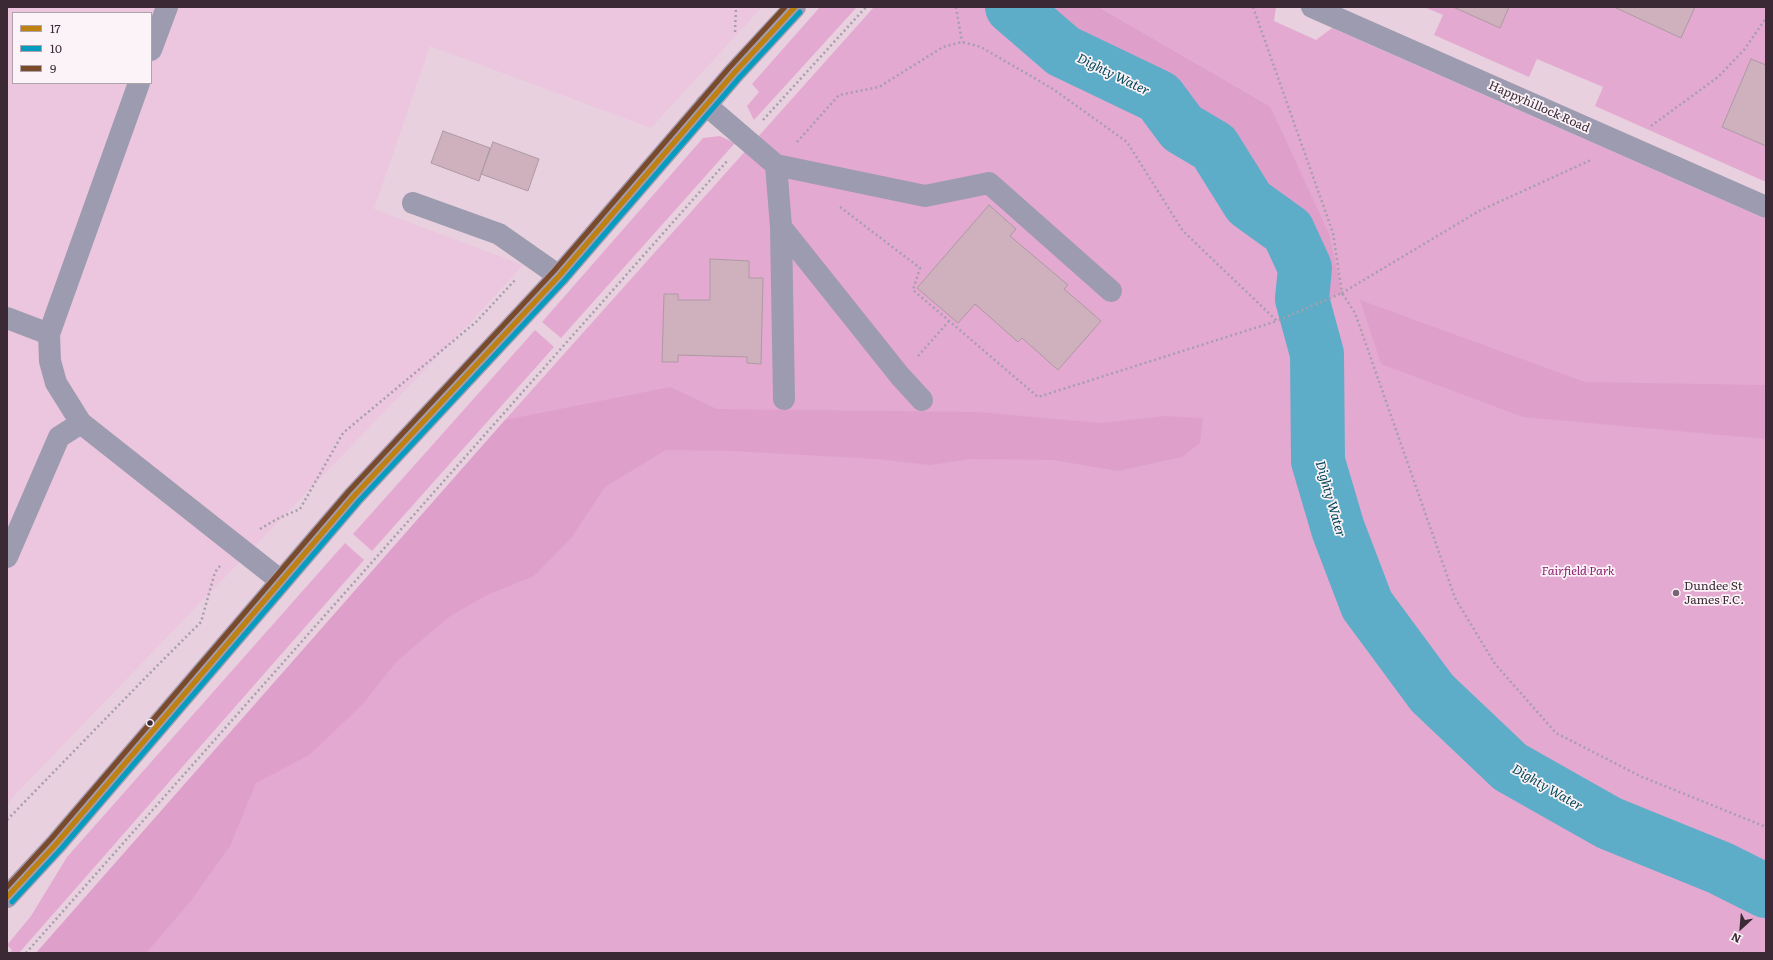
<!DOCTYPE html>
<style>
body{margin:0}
#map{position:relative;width:1773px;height:960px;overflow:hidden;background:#e8d0df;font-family:Literata,serif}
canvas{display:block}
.frame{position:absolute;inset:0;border:8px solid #3b2a35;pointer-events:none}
.legend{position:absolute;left:12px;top:12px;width:140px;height:72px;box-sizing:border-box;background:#fcf3f8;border:1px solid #afa3aa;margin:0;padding:5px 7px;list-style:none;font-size:12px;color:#3b2a35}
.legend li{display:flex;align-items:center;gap:8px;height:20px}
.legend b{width:20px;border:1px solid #afa3aa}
.north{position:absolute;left:1721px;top:908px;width:40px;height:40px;-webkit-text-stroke:3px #fcf3f8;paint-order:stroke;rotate:206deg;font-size:11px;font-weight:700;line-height:16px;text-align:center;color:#3b2a35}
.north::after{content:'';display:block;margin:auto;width:14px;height:18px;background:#3b2a35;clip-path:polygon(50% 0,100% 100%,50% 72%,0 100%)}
</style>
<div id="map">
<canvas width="1773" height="960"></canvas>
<div class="frame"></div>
<ul class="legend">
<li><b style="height:5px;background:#bf8110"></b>17</li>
<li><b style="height:5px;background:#069cbf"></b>10</li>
<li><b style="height:5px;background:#7a4b2a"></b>9</li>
</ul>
<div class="north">N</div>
</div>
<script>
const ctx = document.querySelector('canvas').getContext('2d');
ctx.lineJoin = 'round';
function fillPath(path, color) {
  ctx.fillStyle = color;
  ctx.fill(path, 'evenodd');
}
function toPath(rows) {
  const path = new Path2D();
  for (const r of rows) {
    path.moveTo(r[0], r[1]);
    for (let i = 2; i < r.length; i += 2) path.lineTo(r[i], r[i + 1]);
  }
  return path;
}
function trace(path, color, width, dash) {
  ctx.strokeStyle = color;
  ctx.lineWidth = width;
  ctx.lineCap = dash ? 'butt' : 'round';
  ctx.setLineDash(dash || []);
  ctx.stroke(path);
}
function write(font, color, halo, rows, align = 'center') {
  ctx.font = font + ' Literata,serif';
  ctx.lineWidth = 3.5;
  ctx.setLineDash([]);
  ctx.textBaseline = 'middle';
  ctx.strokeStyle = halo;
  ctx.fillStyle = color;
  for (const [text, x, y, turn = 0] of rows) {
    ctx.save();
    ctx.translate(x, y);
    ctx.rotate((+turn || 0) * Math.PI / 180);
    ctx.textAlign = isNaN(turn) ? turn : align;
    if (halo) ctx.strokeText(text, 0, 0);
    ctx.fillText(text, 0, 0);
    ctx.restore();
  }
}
fillPath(toPath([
 [7,7,762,7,651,128,430,46,374,209,523,265,469,324,13,797,7,807],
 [13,13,151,13,151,83,13,83]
]), '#ecc6de');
fillPath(toPath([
 [820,7,857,7,754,120,747,106,759,92,752,84],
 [874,7,1012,7,1063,51,1159,97,1182,128,1214,147,1249,203,1288,231,1305,268,1304,310,1341,293,1270,106,1099,7,1276,7,1274,21,1316,40,1332,28,1766,219,1766,953,36,953,505,420],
 [1424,7,1766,7,1766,182,1595,106,1603,87,1537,59,1529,77,1434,35,1443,15],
 [720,136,735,143,561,338,542,322,703,138],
 [535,330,554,347,372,551,353,534],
 [345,543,364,560,19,953,10,953,12,950,7,945,31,916,67,857]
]), '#e4a9d0');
fillPath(toPath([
 [1012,7,1099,7,1270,106,1329,234,1342,293,1304,310,1305,268,1288,231,1249,203,1214,147,1182,128,1159,97,1063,51],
 [1360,300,1585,382,1766,385,1766,439,1523,417,1381,364],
 [670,387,717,409,978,412,1100,423,1166,416,1203,418,1200,443,1182,457,1118,471,1053,460,971,459,930,465,876,459,732,451,666,450,605,487,572,537,534,576,485,596,450,616,396,662,363,704,309,755,256,783,230,846,190,902,146,953,36,953,505,420]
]), '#dea0ca');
trace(toPath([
 [1012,7,1063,51,1159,97,1182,128,1214,147,1249,203,1288,231,1305,268,1302,299,1317,354,1318,461,1338,529,1367,605,1432,693,1510,767,1609,823,1720,868,1766,891]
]), '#5eadc8', 54);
const building = toPath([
 [1453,7,1509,7,1500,28,1453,7],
 [1614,7,1695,7,1681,38,1614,7],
 [1751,59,1766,65,1766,146,1722,127,1751,59],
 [443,131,490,148,479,181,431,163,443,131],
 [493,142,539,159,528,191,481,174,493,142],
 [989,205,1016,229,1010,236,1068,285,1064,289,1101,321,1058,370,1022,338,1018,342,975,304,958,323,917,288,989,205],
 [710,259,749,261,749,278,763,278,761,364,747,363,747,357,678,355,678,362,662,362,664,294,678,294,678,300,710,300,710,259]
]);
fillPath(building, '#cfb0bd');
trace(building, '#ad9aa3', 1);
trace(toPath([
 [956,7,962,42],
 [1253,7,1333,233,1342,293,1479,211,1591,160],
 [735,32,736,7],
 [763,120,866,7],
 [1651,126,1718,77,1744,50,1766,18],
 [797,142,839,95,879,87,943,47,962,42,981,47,1053,89,1127,142,1183,231,1277,321,1342,293,1355,313,1455,598,1495,664,1556,733,1640,776,1766,827],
 [840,207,920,268,913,290,1038,397,1277,321],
 [918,356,949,321],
 [260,529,277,519,300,509,343,433,476,322,516,279],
 [7,820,152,671,201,622,215,572,220,566],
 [26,953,728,160]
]), '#a59ead', 2.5, [2, 3]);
trace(toPath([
 [1312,7,1766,207],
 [151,50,167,7],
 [139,83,49,334,50,361,56,383,81,423,281,581],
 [706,105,776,165,925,196,989,183,1111,291],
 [776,165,781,227,784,399],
 [413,203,499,234,559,276],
 [781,227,900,376,922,400],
 [7,318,49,334],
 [7,557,59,437,81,423]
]), '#9d9baf', 22);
trace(toPath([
 [7,897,56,844,354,496,559,276,734,73,795,7]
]), '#a49bb1', 22);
trace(toPath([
 [7,897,56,844,354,496,559,276,734,73,795,7]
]), '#bf8110', 5);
trace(toPath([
 [12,902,61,849,359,501,564,281,739,78,800,12]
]), '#069cbf', 5);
trace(toPath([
 [7,887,51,839,349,491,554,271,729,68,785,7]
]), '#7a4b2a', 5);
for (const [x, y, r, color] of [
 [1676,593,4,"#786470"],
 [150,723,3.5,"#3b2a35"]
]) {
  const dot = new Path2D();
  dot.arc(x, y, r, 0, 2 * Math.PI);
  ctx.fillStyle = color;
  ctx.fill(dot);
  trace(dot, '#fcf3f8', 1.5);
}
write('12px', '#3b2a35', '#fcf3f8', [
 ["Happyhillock Road",1539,107,24]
]);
write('italic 12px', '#8b1c6f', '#fcf3f8', [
 ["Fairfield Park",1578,571]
]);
write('12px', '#3b2a35', '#fcf3f8', [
 ["Dundee St",1684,586],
 ["James F.C.",1684,600]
], 'left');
write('italic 13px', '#004758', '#fcf3f8', [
 ["Dighty Water",1113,75,26],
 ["Dighty Water",1330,499,74],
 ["Dighty Water",1547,788,30]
]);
</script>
